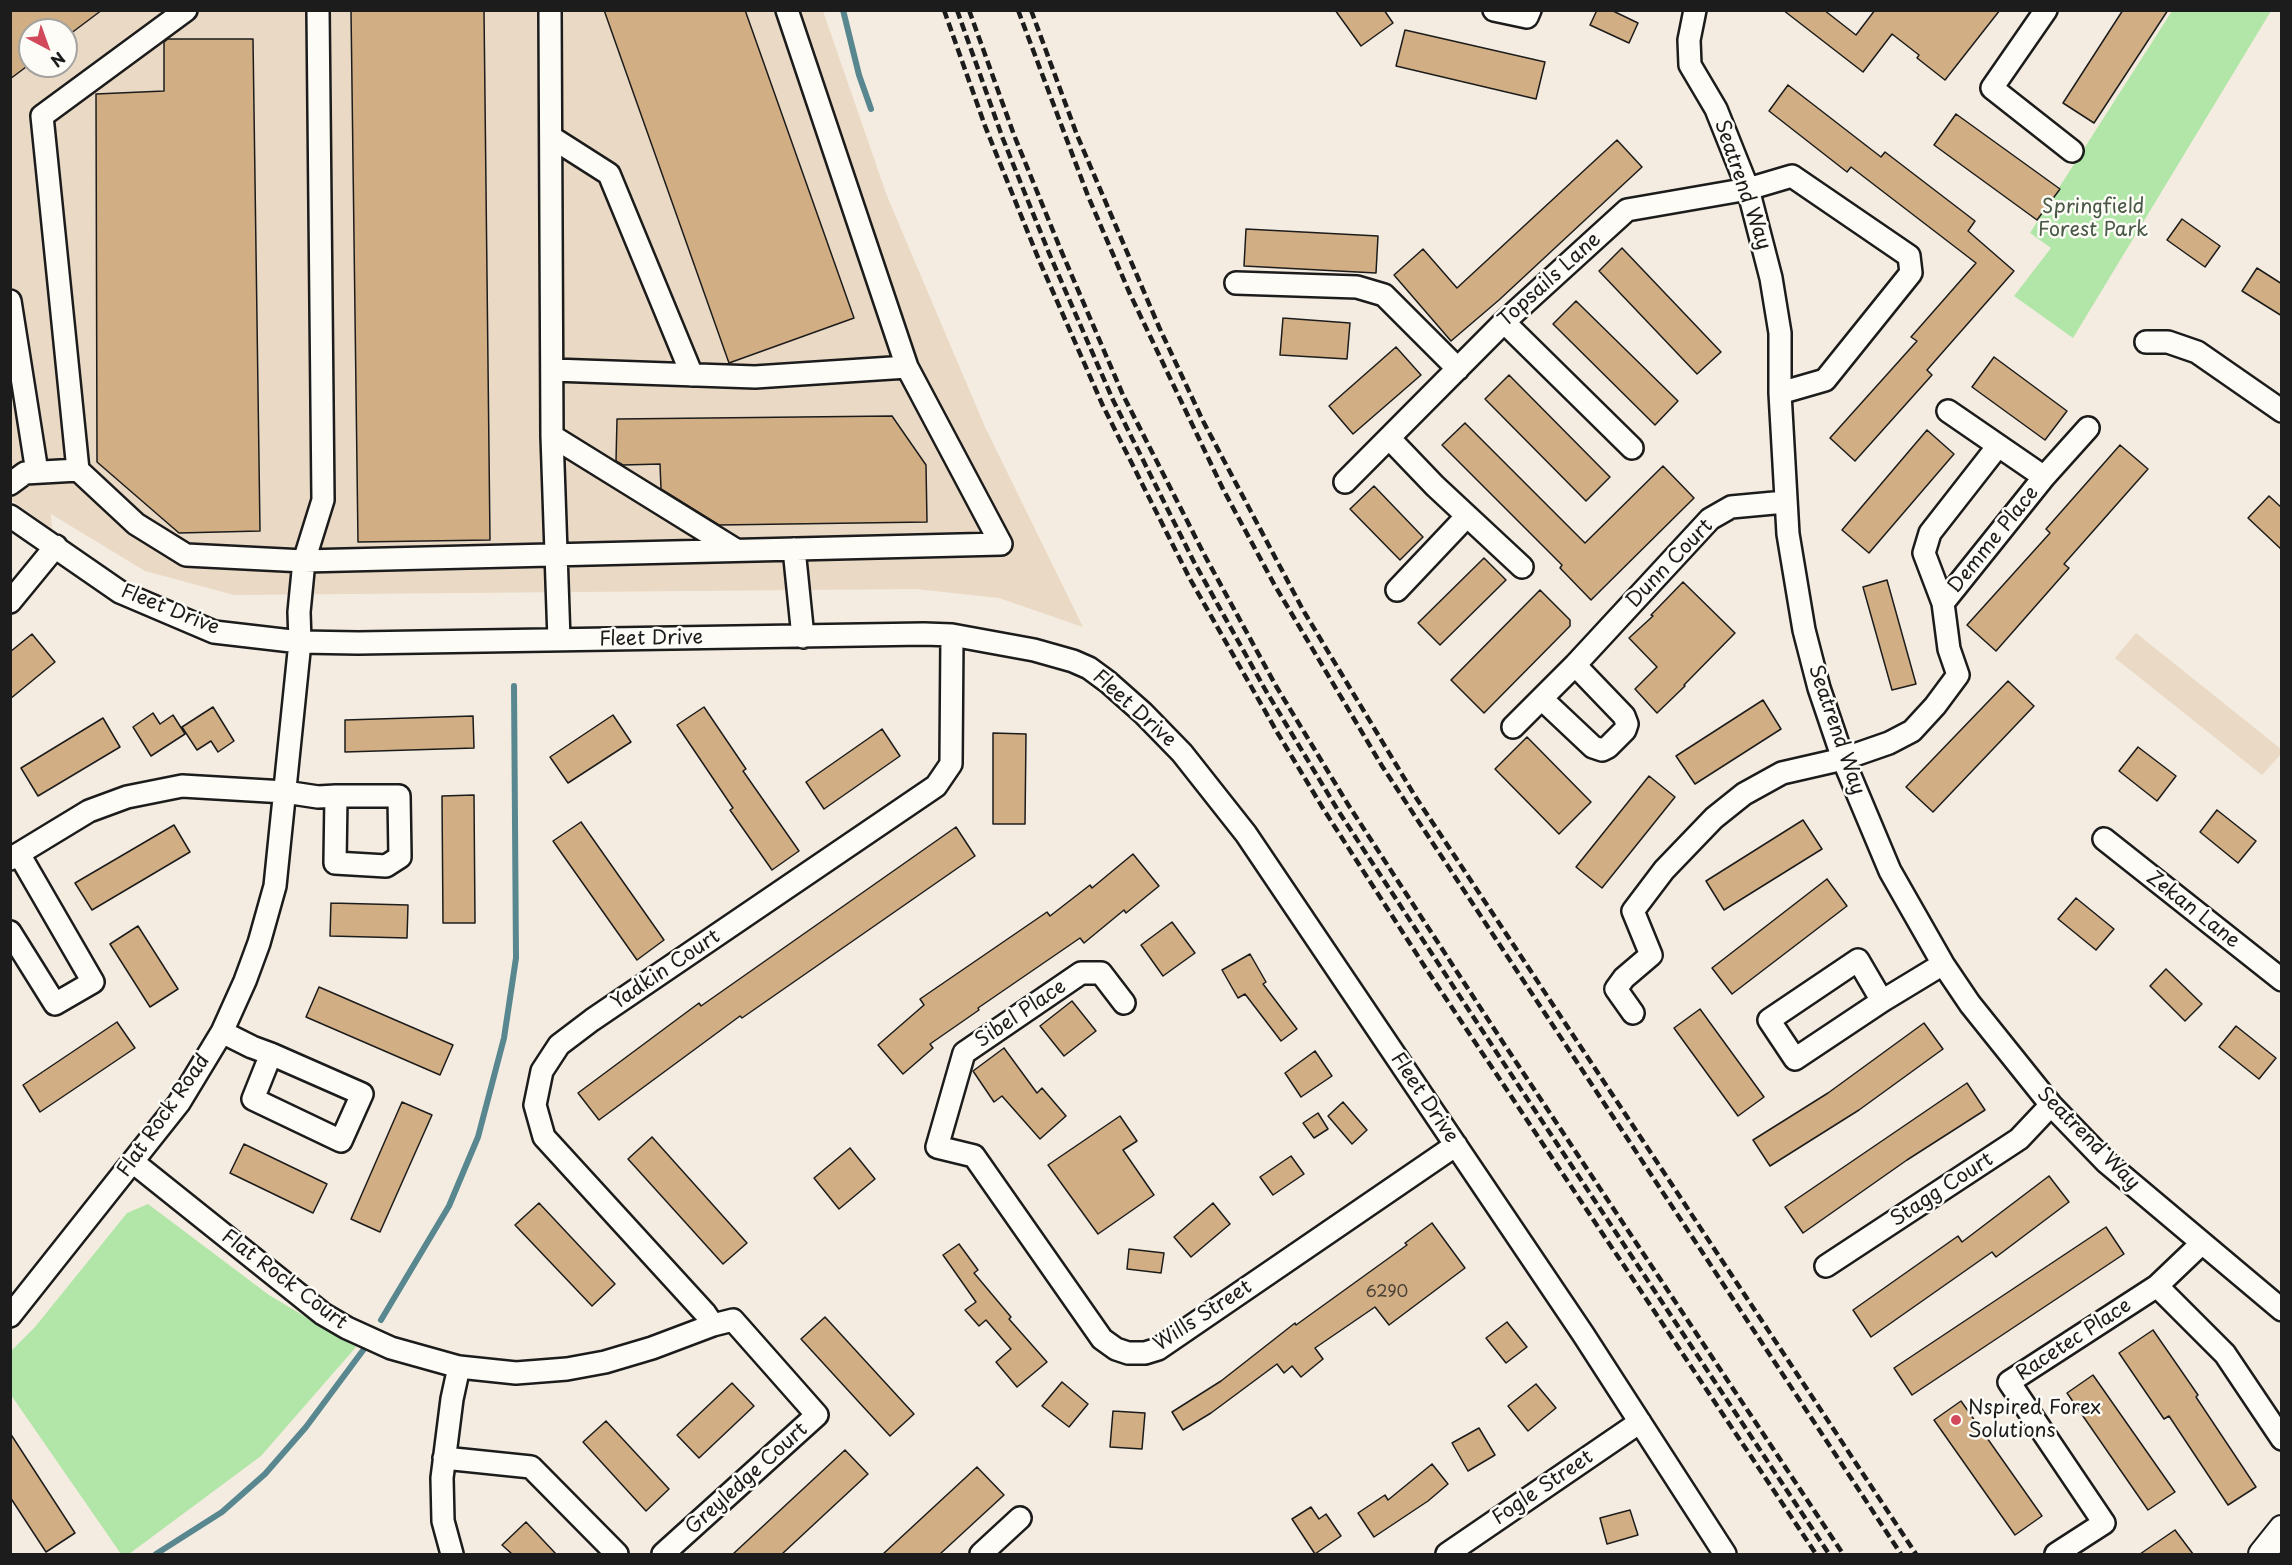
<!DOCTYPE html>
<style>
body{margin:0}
#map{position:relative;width:2292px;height:1565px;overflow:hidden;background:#f4ece0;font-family:"Playpen Sans",sans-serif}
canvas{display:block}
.frame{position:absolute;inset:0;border:12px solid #1c1c1c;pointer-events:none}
.north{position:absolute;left:18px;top:18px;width:60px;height:60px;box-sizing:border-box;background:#fdfcf7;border:2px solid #a3a29f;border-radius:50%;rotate:139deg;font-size:16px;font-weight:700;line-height:24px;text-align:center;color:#1c1c1c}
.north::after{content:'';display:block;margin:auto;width:21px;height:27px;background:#d1495b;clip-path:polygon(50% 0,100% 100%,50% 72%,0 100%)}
</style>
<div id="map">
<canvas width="2292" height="1565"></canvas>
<div class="frame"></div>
<div class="north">N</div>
</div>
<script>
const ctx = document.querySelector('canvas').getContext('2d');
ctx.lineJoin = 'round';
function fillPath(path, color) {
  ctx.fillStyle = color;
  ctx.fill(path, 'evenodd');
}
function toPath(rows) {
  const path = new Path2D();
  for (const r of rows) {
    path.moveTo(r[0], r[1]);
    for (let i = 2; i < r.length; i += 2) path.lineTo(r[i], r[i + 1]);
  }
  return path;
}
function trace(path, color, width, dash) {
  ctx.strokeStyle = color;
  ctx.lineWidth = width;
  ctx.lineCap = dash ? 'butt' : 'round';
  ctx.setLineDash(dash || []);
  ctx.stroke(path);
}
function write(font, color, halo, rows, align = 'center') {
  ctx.font = font + ' "Playpen Sans",sans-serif';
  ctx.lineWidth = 5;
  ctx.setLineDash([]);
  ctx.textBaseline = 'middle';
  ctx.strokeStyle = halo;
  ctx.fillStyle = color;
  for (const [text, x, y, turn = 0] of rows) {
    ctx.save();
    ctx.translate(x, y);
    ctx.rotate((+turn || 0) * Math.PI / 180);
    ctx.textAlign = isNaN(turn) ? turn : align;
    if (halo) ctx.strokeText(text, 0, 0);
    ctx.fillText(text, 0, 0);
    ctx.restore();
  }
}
fillPath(toPath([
 [11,11,823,11,887,196,985,427,1083,627,999,598,916,589,234,595,145,571,51,514,52,529,11,500],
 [30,30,66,30,66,66,30,66],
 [2136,633,2281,749,2281,754,2262,775,2115,658]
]), '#ead9c4');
fillPath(toPath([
 [2172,11,2271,11,2073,338,2014,296,2051,248,2030,233],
 [148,1204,269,1295,356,1347,261,1456,129,1554,121,1554,11,1395,11,1351,35,1327,127,1213]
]), '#b1e6a8');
trace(toPath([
 [843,10,859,75,871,109],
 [381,1320,449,1206,478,1137,504,1038,516,958,514,686],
 [156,1554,222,1512,265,1474,306,1427,364,1349]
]), '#588790', 6);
const building = toPath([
 [10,10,102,10,66,37,66,30,30,30,30,64,10,79,10,10],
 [351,10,484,10,490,540,358,542,351,10],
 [604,10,745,10,854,318,729,363,604,10],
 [1335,10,1384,10,1393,23,1361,46,1335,10],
 [1597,10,1611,10,1638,23,1629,43,1590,25,1597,10],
 [1783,10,1824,10,1856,35,1875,10,2000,10,1945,80,1917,58,1919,55,1892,34,1863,72,1783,10],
 [2123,10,2168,10,2094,123,2063,103,2123,10],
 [1405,30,1545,62,1536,99,1396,66,1405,30],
 [168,39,253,39,260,531,179,533,97,462,96,94,164,91,164,42,168,39],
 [1788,85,1881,157,1885,152,1975,221,1968,231,2014,271,1927,370,1932,375,1855,461,1830,438,1917,341,1911,337,1976,263,1851,167,1847,172,1769,111,1788,85],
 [1956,114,2060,189,2037,220,1934,145,1956,114],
 [1617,140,1642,167,1499,300,1451,341,1394,275,1423,249,1457,288,1617,140],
 [2182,219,2220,246,2205,267,2167,240,2182,219],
 [1246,229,1378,236,1376,273,1244,266,1246,229],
 [1622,248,1721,352,1697,374,1599,271,1622,248],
 [2257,268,2282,284,2282,316,2242,291,2257,268],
 [1576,301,1678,401,1655,425,1553,324,1576,301],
 [1283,318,1350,323,1347,359,1280,355,1283,318],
 [1396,347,1421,375,1353,434,1329,406,1396,347],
 [1994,357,2067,411,2045,440,1972,387,1994,357],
 [1509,375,1610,477,1586,501,1485,399,1509,375],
 [892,416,926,465,927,522,719,525,661,489,660,464,623,465,616,461,617,419,892,416],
 [1465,423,1585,543,1663,466,1694,498,1591,600,1560,568,1562,565,1442,445,1465,423],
 [1927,430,1954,454,1869,553,1842,530,1927,430],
 [2120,445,2148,469,2064,564,2069,568,1996,651,1967,625,2050,533,2046,529,2120,445],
 [1374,486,1423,537,1400,560,1350,509,1374,486],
 [2269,496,2282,508,2282,550,2248,518,2269,496],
 [1484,558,1506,580,1440,645,1418,623,1484,558],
 [1887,580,1916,684,1892,690,1863,587,1887,580],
 [1683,582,1735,633,1684,685,1685,686,1657,713,1635,689,1657,667,1629,638,1653,616,1651,615,1683,582],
 [1540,590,1570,620,1570,626,1484,713,1451,680,1540,590],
 [32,634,55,662,10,699,10,652,32,634],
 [2008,681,2034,706,1933,812,1906,787,2008,681],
 [1763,700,1781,729,1695,784,1676,756,1763,700],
 [213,707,234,741,218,752,211,741,197,750,182,727,213,707],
 [704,707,746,769,743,771,799,851,772,870,730,810,733,808,677,725,704,707],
 [153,713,160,724,173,715,185,734,151,756,133,727,153,713],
 [613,715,631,742,568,783,550,757,613,715],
 [473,716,474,748,345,752,345,720,473,716],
 [103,718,120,747,38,796,21,768,103,718],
 [882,729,900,756,824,809,806,782,882,729],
 [993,733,1026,734,1025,824,993,824,993,733],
 [1527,737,1591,802,1559,834,1495,769,1527,737],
 [2138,747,2176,776,2157,801,2119,771,2138,747],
 [1649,776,1675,797,1602,888,1576,867,1649,776],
 [474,795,475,923,443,923,442,796,474,795],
 [2217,810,2256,841,2238,863,2200,832,2217,810],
 [1803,820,1822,849,1724,910,1706,881,1803,820],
 [581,822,664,940,637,960,553,841,581,822],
 [174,825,190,852,92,910,75,883,174,825],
 [956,827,975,856,742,1018,740,1016,599,1120,578,1093,699,1003,701,1006,956,827],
 [1133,854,1159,886,1126,913,1124,910,1084,943,1080,938,978,1008,979,1010,930,1044,933,1048,903,1074,878,1045,924,1005,920,999,1047,912,1050,916,1090,885,1092,888,1133,854],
 [1827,879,1847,906,1732,994,1712,968,1827,879],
 [2076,898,2114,929,2096,950,2058,919,2076,898],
 [331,903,408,905,407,938,330,936,331,903],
 [1172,922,1195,953,1163,976,1141,945,1172,922],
 [138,926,178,989,150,1007,110,944,138,926],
 [1250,954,1266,982,1263,984,1297,1029,1281,1041,1245,994,1238,998,1222,970,1250,954],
 [2166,969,2202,1004,2185,1021,2150,986,2166,969],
 [319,987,453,1045,440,1075,306,1017,319,987],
 [1072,1001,1096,1031,1064,1056,1040,1026,1072,1001],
 [1700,1009,1764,1097,1738,1116,1674,1028,1700,1009],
 [117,1022,135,1048,40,1112,23,1085,117,1022],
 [1924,1023,1943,1049,1859,1110,1770,1166,1753,1140,1828,1093,1924,1023],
 [2236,1026,2276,1058,2259,1079,2219,1047,2236,1026],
 [1004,1048,1037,1093,1042,1088,1066,1116,1040,1139,1002,1096,994,1102,973,1071,1004,1048],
 [1315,1051,1332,1076,1301,1097,1285,1073,1315,1051],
 [1967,1083,1985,1110,1907,1160,1803,1233,1785,1207,1967,1083],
 [402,1102,432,1115,380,1232,351,1219,402,1102],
 [1343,1102,1367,1130,1352,1144,1328,1116,1343,1102],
 [1318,1113,1328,1129,1314,1138,1303,1123,1318,1113],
 [1120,1116,1137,1141,1123,1150,1154,1195,1098,1234,1048,1165,1120,1116],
 [652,1137,747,1243,723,1264,628,1159,652,1137],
 [244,1144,327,1184,313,1213,230,1173,244,1144],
 [850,1148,875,1179,839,1209,814,1178,850,1148],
 [1291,1156,1304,1174,1273,1195,1260,1177,1291,1156],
 [2049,1176,2069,1202,1996,1257,1992,1252,1871,1337,1853,1310,1958,1236,1962,1242,2049,1176],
 [539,1203,615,1284,592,1306,515,1225,539,1203],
 [1213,1203,1230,1224,1191,1257,1174,1237,1213,1203],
 [1432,1223,1465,1268,1389,1325,1375,1307,1315,1348,1323,1359,1301,1377,1292,1366,1284,1373,1277,1364,1211,1413,1183,1430,1172,1412,1221,1381,1295,1323,1296,1325,1407,1245,1405,1243,1432,1223],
 [2106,1227,2124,1254,1912,1395,1894,1368,2106,1227],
 [959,1244,978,1270,974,1273,1011,1317,1009,1319,1047,1362,1017,1387,996,1362,1011,1349,986,1320,979,1326,965,1310,976,1302,943,1255,959,1244],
 [1129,1249,1164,1253,1161,1273,1127,1269,1129,1249],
 [825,1317,914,1414,890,1436,801,1339,825,1317],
 [1507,1322,1527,1347,1506,1363,1486,1338,1507,1322],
 [2153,1330,2198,1395,2196,1397,2256,1487,2228,1505,2169,1416,2164,1419,2119,1353,2153,1330],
 [2093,1375,2175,1492,2148,1510,2067,1393,2093,1375],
 [1062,1382,1088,1404,1069,1427,1042,1406,1062,1382],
 [732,1383,754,1406,699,1458,677,1435,732,1383],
 [1536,1384,1556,1408,1528,1431,1508,1406,1536,1384],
 [1961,1401,2042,1516,2015,1535,1934,1420,1961,1401],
 [1113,1411,1145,1413,1142,1449,1110,1447,1113,1411],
 [606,1421,669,1489,646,1511,583,1442,606,1421],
 [1479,1428,1495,1455,1468,1471,1452,1443,1479,1428],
 [10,1433,75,1533,46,1552,10,1497,10,1433],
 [845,1450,868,1474,782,1554,733,1554,845,1450],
 [1432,1464,1448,1484,1428,1501,1374,1537,1358,1513,1385,1495,1388,1500,1432,1464],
 [977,1467,1004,1495,940,1554,883,1554,977,1467],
 [1311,1507,1319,1519,1326,1514,1341,1536,1315,1554,1292,1519,1311,1507],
 [1630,1510,1638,1535,1607,1544,1600,1518,1630,1510],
 [526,1522,556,1554,512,1554,502,1545,526,1522],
 [2175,1530,2193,1554,2140,1554,2175,1530]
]);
fillPath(building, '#d2ae84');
trace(building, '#1c1c1c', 1.5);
const minor = toPath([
 [186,10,42,116,78,470,136,524,186,555,304,561,1001,544,907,367,787,10],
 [550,10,552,436,559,640],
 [1494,10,1527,17,1530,10],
 [1695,10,1689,40,1690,65,1716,109,1748,189,1771,278,1780,333,1780,393,1788,534,1804,630,1819,688,1843,759,1890,871,1943,964,1970,1004,2051,1105,2106,1162,2282,1310],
 [2046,10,1992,88,2072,151],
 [551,137,609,174,692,375],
 [1236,283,1357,287,1384,295,1458,369],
 [10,301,37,472],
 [1504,322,1632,448],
 [2146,342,2168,342,2197,352,2282,411],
 [553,370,755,377,907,367],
 [1948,411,2044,477],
 [552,436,736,550],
 [1389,438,1435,486,1522,567],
 [1345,482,1504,322,1627,210,1748,189,1792,176,1909,256,1911,273,1825,380,1780,393],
 [10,484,25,473,78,470],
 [10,516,120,592,214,632,300,642,358,643,924,634,952,635,1034,650,1073,661,1089,668,1108,682,1143,713,1182,753,1246,834,1583,1334,1725,1554],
 [794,549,803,637],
 [1397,590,1467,516],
 [10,602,56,546],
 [1943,603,2044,477,2088,428],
 [1542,699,1593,747,1602,750,1608,747,1625,730,1627,724,1624,716,1575,665],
 [1513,727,1575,665,1710,519,1731,507,1785,502],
 [2104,839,2282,980],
 [10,859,89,811,127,797,182,786,285,792,318,797,336,796,399,796,400,857,386,866,335,863,336,796],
 [10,932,55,1004,93,982,19,854],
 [1882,1001,1858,960,1769,1020,1795,1059,1882,1001,1943,964],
 [1124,1003,1101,973,1081,973,964,1053,937,1147,974,1156,1102,1339,1116,1349,1128,1353,1145,1353,1158,1349,1456,1145],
 [1633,1013,1616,989,1624,978,1651,955,1633,911,1664,870,1714,818,1744,794,1782,773,1843,759,1889,743,1912,731,1935,706,1958,675,1949,649,1943,603,1924,553,1930,533,1998,446],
 [222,1032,252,1047,271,1054,362,1094,341,1141,253,1099,271,1054],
 [133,1162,323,1314,347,1328,391,1348,459,1367,516,1373,567,1369,605,1362,652,1348,713,1325,733,1320,817,1415,663,1554],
 [1826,1266,2019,1139,2051,1105],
 [2157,1286,2225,1354,2282,1439],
 [10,1316,179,1103,222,1032,245,981,259,943,275,886,300,642,299,612,304,561,323,500,318,10],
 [713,1325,705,1313,544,1137,535,1105,542,1071,559,1045,592,1020,936,786,951,764,952,635],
 [444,1458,531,1467,617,1554],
 [452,1554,443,1521,442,1478,452,1399,459,1367],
 [981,1554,1020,1518],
 [1447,1554,1640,1422],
 [2056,1554,2104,1523,2009,1382,2157,1286,2201,1244]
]);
const major = toPath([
 [2262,1554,2282,1529]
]);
trace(minor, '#1c1c1c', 26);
trace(major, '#1c1c1c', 30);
trace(minor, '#fdfcf7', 21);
trace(major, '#fdfcf7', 26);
trace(toPath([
 [944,10,985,126,1039,260,1103,406,1190,579,1277,732,1324,810,1425,967,1816,1554],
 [957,10,1003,139,1049,253,1113,400,1194,562,1266,691,1339,812,1495,1050,1829,1554],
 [969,10,1014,135,1060,248,1123,395,1205,556,1276,686,1349,806,1504,1044,1843,1554],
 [1018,10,1088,196,1130,294,1223,489,1274,584,1382,766,1901,1554],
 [1031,10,1077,135,1159,327,1203,421,1303,610,1415,796,1916,1554]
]), '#1c1c1c', 4.5, [9, 4.5]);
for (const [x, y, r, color] of [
 [1956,1420,6,"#d1495b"]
]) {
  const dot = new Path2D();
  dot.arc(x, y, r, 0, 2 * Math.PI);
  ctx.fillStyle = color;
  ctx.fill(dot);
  trace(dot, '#fdfcf7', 2);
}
write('16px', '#4a4036', null, [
 ["6290",1387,1293]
]);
write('20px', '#1c1c1c', '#fdfcf7', [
 ["Seatrend Way",1742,185,71],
 ["Topsails Lane",1550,280,-42],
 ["Demme Place",1994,540,-51],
 ["Dunn Court",1670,564,-46],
 ["Fleet Drive",170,610,22],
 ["Fleet Drive",651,639,-1],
 ["Fleet Drive",1134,709,42],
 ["Seatrend Way",1836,730,71],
 ["Zekan Lane",2193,910,38],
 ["Yadkin Court",666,970,-34],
 ["Sibel Place",1021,1014,-34],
 ["Fleet Drive",1424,1098,56],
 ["Flat Rock Road",164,1116,-55],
 ["Seatrend Way",2088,1139,45],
 ["Stagg Court",1942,1190,-33],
 ["Flat Rock Court",284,1280,37],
 ["Wills Street",1203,1316,-33],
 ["Racetec Place",2074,1340,-33],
 ["Greyledge Court",747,1479,-42],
 ["Fogle Street",1543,1488,-34]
]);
write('20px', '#495946', '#fdfcf7', [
 ["Springfield",2093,207],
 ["Forest Park",2093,230]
]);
write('20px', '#1c1c1c', '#fdfcf7', [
 ["Nspired Forex",1968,1408],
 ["Solutions",1968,1431]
], 'left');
</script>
